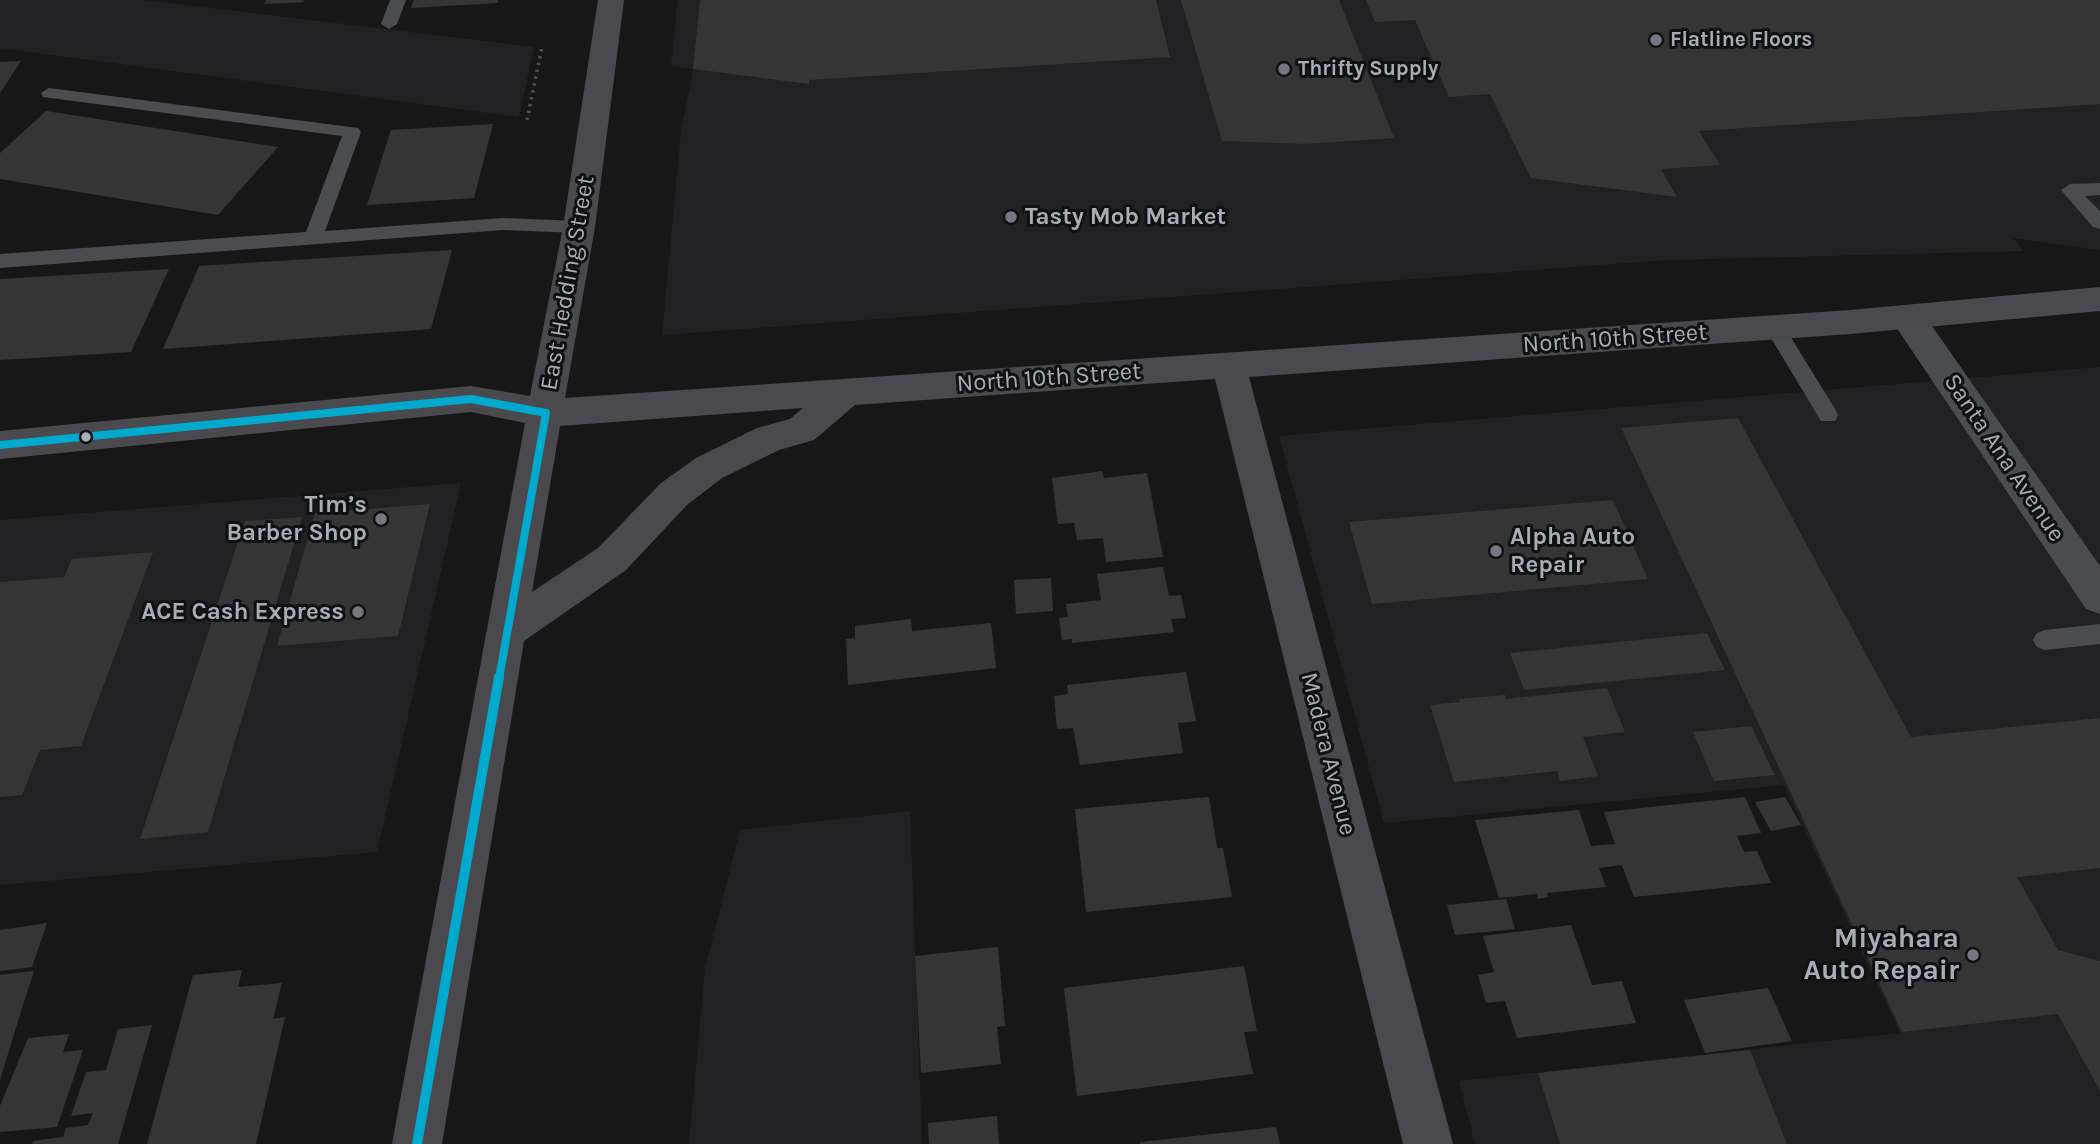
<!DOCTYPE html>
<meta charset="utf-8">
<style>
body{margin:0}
canvas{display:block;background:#171717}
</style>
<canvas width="2100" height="1144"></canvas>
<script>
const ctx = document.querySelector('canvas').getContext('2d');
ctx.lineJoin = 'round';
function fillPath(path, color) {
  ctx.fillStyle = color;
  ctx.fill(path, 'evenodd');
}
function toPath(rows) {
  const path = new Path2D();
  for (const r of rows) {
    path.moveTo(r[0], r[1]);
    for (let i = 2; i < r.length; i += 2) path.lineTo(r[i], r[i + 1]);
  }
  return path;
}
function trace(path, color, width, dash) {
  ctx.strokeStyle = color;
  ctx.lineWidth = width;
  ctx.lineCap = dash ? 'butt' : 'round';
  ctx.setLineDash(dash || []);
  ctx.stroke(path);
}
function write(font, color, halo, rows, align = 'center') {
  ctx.font = font + ' Karla,sans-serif';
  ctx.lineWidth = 6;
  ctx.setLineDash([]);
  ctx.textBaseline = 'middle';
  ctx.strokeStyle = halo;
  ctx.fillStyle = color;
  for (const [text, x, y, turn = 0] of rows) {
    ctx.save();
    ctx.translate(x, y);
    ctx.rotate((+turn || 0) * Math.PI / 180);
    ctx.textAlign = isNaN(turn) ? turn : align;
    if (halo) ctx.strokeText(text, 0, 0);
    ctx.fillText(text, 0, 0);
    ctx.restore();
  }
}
fillPath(toPath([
 [0,0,144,0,534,47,519,117,0,48],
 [678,0,2100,0,2100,250,2013,238,2024,251,1667,260,662,335,681,132,693,69,671,66],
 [2100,367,2100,1144,1475,1144,1459,1081,1900,1033,1784,785,1384,823,1279,436],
 [461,483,377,852,0,885,0,520],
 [910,811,922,1144,689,1144,705,969,740,830]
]), '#212123');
fillPath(toPath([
 [267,0,303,0,304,2,264,4],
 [414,0,498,0,498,3,411,8],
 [700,0,1156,0,1170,57,809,80,809,84,693,69],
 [1181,0,1339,0,1394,138,1305,144,1222,141],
 [1366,0,2100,0,2100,104,1699,131,1720,165,1661,169,1677,197,1531,178,1490,94,1449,97,1415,20,1375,22],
 [21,61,0,93,0,62],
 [46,111,278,147,218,215,0,179,0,153],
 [493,124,474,198,367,205,391,130],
 [452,250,431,329,163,349,199,266],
 [169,269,131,352,0,360,0,279],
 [1738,418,1911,737,2100,718,2100,868,2017,877,2058,950,2100,961,2100,1091,2058,1014,1902,1032,1621,428],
 [1102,471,1104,478,1147,473,1163,557,1106,562,1103,538,1077,540,1074,523,1058,524,1052,478],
 [1613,500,1648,579,1372,604,1349,522],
 [430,504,398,636,277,646,315,513],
 [302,517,208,832,140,839,245,521],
 [153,552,81,746,40,750,22,795,0,797,0,582,64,577,72,559],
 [1163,567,1169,596,1181,595,1186,618,1171,619,1174,632,1072,643,1072,639,1062,640,1059,618,1068,617,1066,604,1101,600,1097,574],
 [1051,578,1053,611,1016,614,1014,580],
 [911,619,912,631,991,623,996,668,848,685,846,639,855,638,855,626],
 [1707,633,1725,670,1524,690,1510,653],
 [1186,672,1196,721,1178,723,1183,753,1080,765,1073,728,1057,729,1054,696,1068,694,1067,685],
 [1607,688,1625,732,1583,737,1598,776,1560,781,1557,771,1454,782,1430,705,1460,702,1459,699,1505,695,1506,699],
 [1751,726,1775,775,1714,781,1693,732],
 [1209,797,1217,848,1223,848,1232,897,1086,912,1075,809],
 [1745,797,1761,833,1737,836,1744,852,1757,851,1771,883,1634,897,1622,865,1599,868,1606,887,1547,893,1548,897,1538,899,1537,894,1499,898,1475,820,1579,810,1591,846,1615,844,1604,812],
 [1785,797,1801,825,1771,831,1755,802],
 [1506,899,1515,929,1455,935,1447,905],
 [47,923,32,967,0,971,0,930],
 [1571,925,1592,985,1622,981,1636,1023,1517,1038,1505,1001,1486,1003,1478,975,1494,972,1483,936],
 [998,947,1005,1026,997,1027,1001,1064,921,1073,915,956],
 [1244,966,1257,1031,1244,1032,1253,1074,1077,1096,1064,988],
 [242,970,238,987,282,983,273,1019,285,1017,256,1144,147,1144,193,975],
 [34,971,22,1008,0,1080,0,975],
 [1768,988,1792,1041,1705,1053,1684,1000],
 [152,1025,118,1144,32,1144,33,1141,63,1137,66,1128,88,1125,93,1113,71,1116,86,1072,106,1070,118,1029],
 [69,1034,63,1052,83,1050,57,1127,0,1132,0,1106,28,1038],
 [1750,1050,1787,1144,1560,1144,1538,1073],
 [997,1116,999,1144,929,1144,928,1123],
 [1276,1127,1280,1144,1140,1144,1140,1142]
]), '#353536');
trace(toPath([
 [527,120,542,47]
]), '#4d4e52', 3.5, [2.5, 4.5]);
fillPath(toPath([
 [390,0,406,0,397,24,389,29,381,24,390,0],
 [49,88,358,128,361,132,325,231,503,218,579,221,588,227,579,233,503,230,0,268,0,254,306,232,342,136,43,97,41,93,49,88],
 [2100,183,2100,195,2085,196,2100,211,2100,229,2093,227,2061,190,2070,184,2100,183],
 [1775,321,1782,323,1835,409,1838,415,1835,421,1821,421,1765,328,1775,321],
 [2100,624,2100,644,2045,650,2037,647,2033,640,2037,633,2045,630,2100,624]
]), '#4b4c50');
fillPath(toPath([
 [1908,306,1920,309,2100,566,2100,614,2086,609,1896,327,1891,318,1896,309,1908,306]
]), '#4b4c50');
fillPath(toPath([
 [598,0,624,0,595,227,565,398,1850,310,2100,287,2100,311,1850,334,1249,377,1453,1144,1403,1144,1215,379,855,405,814,440,779,450,722,478,687,505,626,570,524,641,442,1144,392,1144,525,423,471,412,0,459,0,431,471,386,530,396,563,227,598,0],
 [803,408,790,419,757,428,696,458,661,483,598,548,532,592,560,426,803,408]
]), '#4a4a4e');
trace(toPath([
 [0,445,471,399,546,413,499,679]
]), '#00a9ce', 8);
trace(toPath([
 [417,1144,499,677]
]), '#00a9ce', 10);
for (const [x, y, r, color] of [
 [1656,40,7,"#757880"],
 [1284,69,7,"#757880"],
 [1011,217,7,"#757880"],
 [86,437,6,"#a8adb8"],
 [381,519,7,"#757880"],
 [1496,551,7,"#757880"],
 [358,612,7,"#757880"],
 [1973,955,7,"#757880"]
]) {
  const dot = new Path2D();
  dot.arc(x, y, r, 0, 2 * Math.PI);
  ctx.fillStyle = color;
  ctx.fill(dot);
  trace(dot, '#111113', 2.5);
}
write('bold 21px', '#a8adb8', '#111113', [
 ["Flatline Floors",1670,40],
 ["Thrifty Supply",1298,69]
], 'left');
write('bold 24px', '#a8adb8', '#111113', [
 ["Tasty Mob Market",1025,217],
 ["Tim’s",367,505,"right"],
 ["Barber Shop",367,533,"right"],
 ["Alpha Auto",1510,537],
 ["Repair",1510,565],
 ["ACE Cash Express",344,612,"right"]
], 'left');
write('24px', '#a8adb8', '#111113', [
 ["East Hedding Street",568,283,-80],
 ["North 10th Street",1615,339,-4],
 ["North 10th Street",1049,378,-4],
 ["Santa Ana Avenue",2004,458,56],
 ["Madera Avenue",1328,754,76]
]);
write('bold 28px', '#a8adb8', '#111113', [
 ["Miyahara",1959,939],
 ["Auto Repair",1959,971]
], 'right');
</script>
